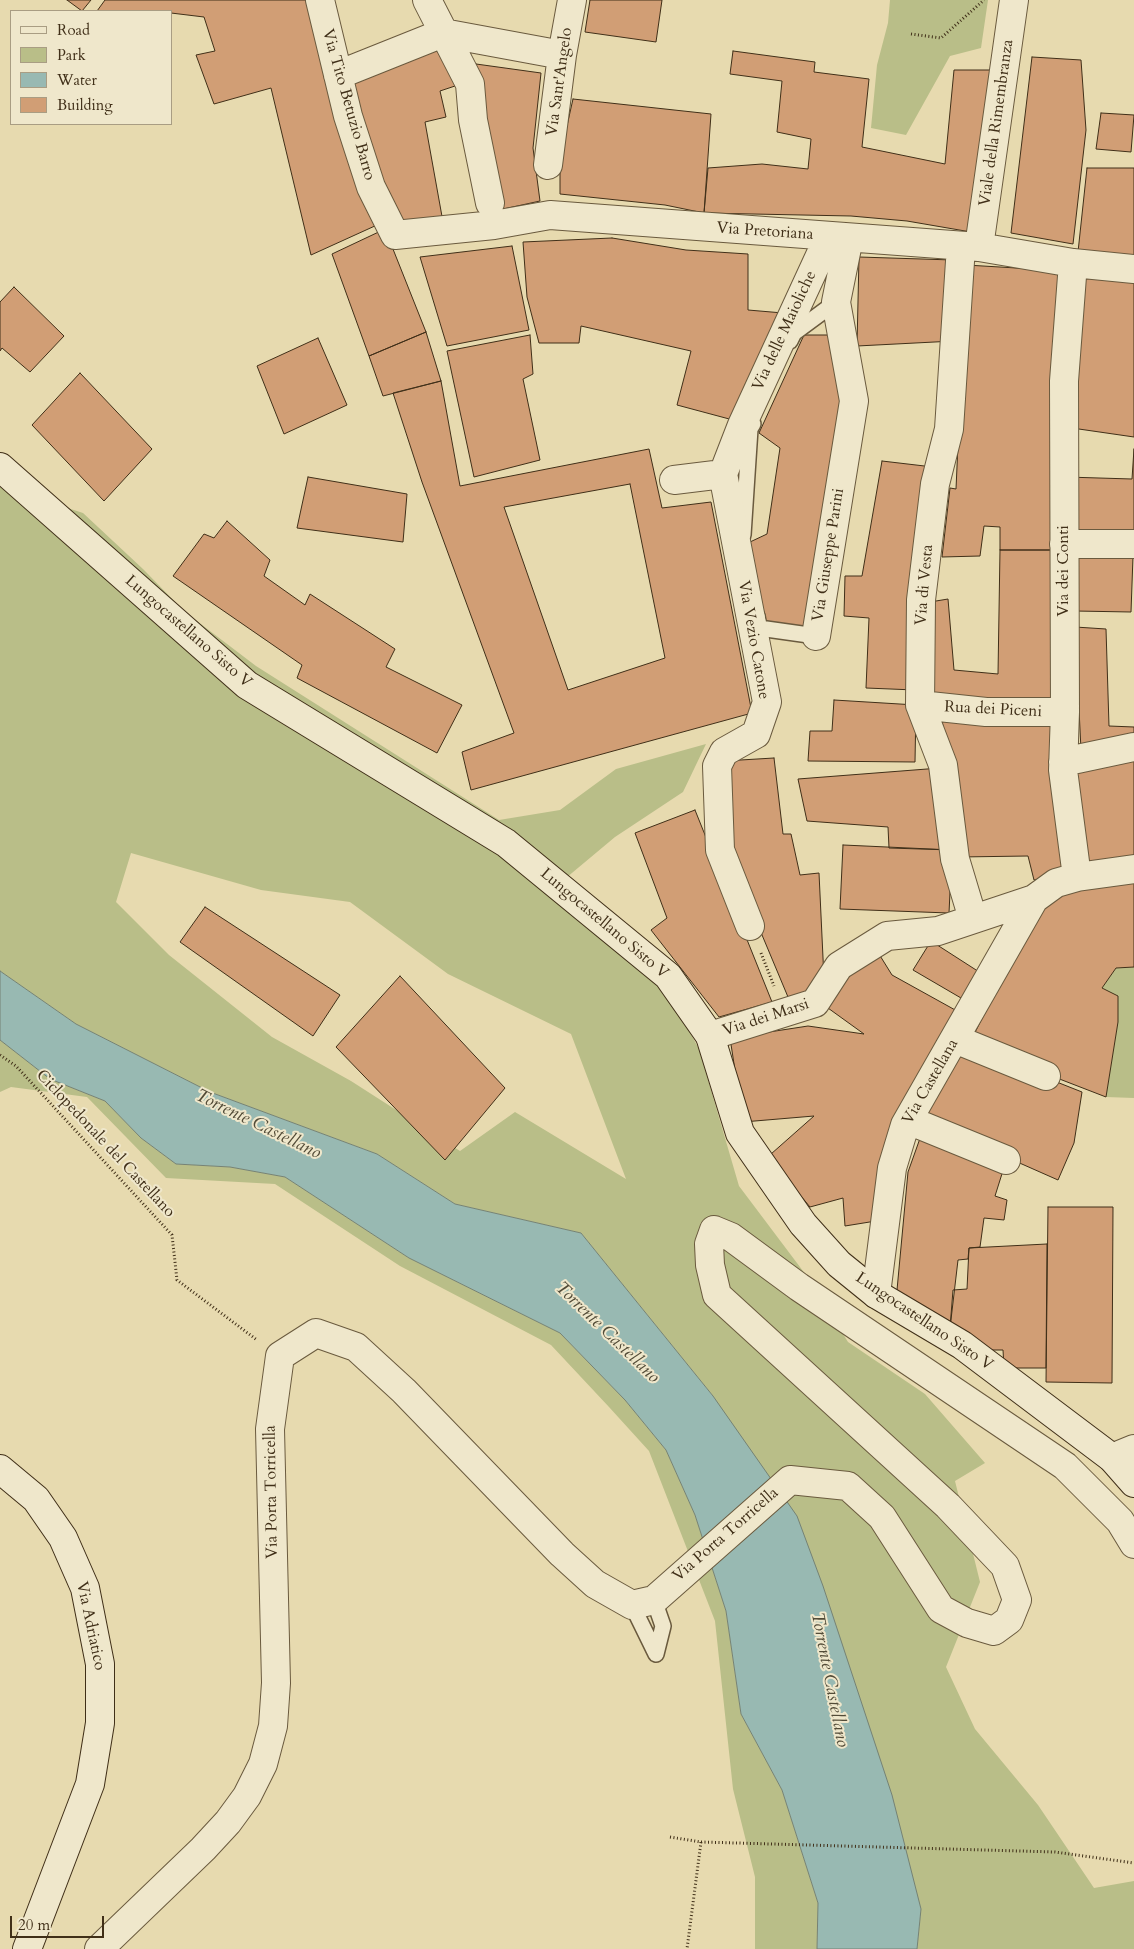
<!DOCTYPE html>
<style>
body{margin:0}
#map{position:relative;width:1134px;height:1949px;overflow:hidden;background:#e7daaf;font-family:Cardo,serif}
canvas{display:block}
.legend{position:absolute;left:10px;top:10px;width:162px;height:115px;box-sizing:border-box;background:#efe7cb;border:1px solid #a99d83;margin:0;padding:6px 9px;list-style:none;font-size:15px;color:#402f18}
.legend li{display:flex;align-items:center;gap:10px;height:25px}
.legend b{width:25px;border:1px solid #a99d83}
.scale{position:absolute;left:10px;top:1916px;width:94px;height:22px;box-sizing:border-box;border:2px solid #402f18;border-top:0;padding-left:6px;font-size:15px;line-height:18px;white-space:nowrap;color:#402f18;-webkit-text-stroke:4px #efe7cb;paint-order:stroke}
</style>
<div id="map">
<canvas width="1134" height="1949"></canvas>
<ul class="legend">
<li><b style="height:6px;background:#efe7cb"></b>Road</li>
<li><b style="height:14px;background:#b9be88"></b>Park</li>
<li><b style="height:14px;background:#98b9b2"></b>Water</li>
<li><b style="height:14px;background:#d19e75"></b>Building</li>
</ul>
<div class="scale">20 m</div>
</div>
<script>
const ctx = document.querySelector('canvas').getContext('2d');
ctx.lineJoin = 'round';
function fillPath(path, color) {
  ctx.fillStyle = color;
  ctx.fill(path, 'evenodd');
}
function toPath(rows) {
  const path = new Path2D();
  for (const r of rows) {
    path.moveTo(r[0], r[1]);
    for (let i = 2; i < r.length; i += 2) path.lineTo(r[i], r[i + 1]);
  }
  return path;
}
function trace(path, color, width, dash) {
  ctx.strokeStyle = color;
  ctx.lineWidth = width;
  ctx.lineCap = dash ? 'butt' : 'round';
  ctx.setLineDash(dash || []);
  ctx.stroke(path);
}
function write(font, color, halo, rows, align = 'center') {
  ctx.font = font + ' Cardo,serif';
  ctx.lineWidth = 4;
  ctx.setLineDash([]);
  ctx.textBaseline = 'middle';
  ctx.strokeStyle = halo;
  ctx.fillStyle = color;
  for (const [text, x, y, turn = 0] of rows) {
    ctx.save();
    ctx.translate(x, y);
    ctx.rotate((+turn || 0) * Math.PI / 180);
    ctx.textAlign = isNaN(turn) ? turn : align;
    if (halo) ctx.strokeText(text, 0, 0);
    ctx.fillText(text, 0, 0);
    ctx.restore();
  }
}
fillPath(toPath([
 [890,0,988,0,981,48,950,56,906,135,871,128,877,65,888,23],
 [0,486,83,513,143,569,185,612,256,666,499,820,560,810,616,769,706,744,683,792,615,837,548,893,652,963,699,1049,739,1186,806,1275,848,1342,925,1394,985,1463,955,1481,980,1582,946,1667,975,1729,1038,1805,1094,1888,1134,1881,1134,1949,917,1949,921,1909,713,1396,581,1233,455,1204,377,1154,210,1092,76,1024,0,971],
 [131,853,261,890,350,902,448,974,571,1034,626,1179,515,1112,460,1151,351,1081,272,1037,169,955,116,902],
 [1134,967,1134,1098,1106,1097,1118,1022,1118,996,1102,988,1116,968],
 [0,1040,50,1079,105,1101,141,1138,176,1164,230,1167,285,1177,409,1258,560,1333,625,1400,666,1450,695,1515,726,1611,741,1714,782,1790,818,1903,817,1949,755,1949,755,1877,733,1789,715,1621,649,1451,609,1407,551,1345,400,1266,275,1184,166,1178,87,1097,11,1087,0,1092]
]), '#b9be88');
const water = toPath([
 [0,971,76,1024,210,1092,377,1154,455,1204,581,1233,713,1396,797,1516,823,1586,892,1795,921,1909,917,1949,817,1949,818,1903,782,1790,741,1714,726,1611,695,1515,666,1450,625,1400,560,1333,409,1258,285,1177,230,1167,176,1164,141,1138,105,1101,50,1079,0,1040,0,971]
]);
fillPath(water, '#98b9b2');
trace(water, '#758274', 1);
const building = toPath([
 [67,0,91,0,82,11,67,0],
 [105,0,314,0,377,225,311,255,271,88,214,104,196,55,215,51,204,17,171,13,171,11,97,11,105,0],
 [590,0,662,0,656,42,585,32,590,0],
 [441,38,461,84,440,91,446,117,425,122,443,222,395,224,346,76,441,38],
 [733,51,815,62,814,72,869,79,862,147,945,164,954,70,994,70,971,232,907,221,851,216,704,213,708,168,762,164,808,169,811,139,777,132,782,81,730,74,733,51],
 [1032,57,1081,60,1086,130,1073,244,1011,233,1032,57],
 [476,64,541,73,533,148,540,201,499,210,477,126,476,64],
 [573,99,711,114,704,213,665,205,560,194,560,157,573,99],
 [1101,113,1134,115,1131,152,1096,149,1101,113],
 [1087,168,1134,168,1134,259,1078,252,1087,168],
 [385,229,426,332,369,356,332,254,385,229],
 [612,238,686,250,748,254,748,310,783,313,733,420,677,405,691,351,581,326,579,343,539,343,527,297,523,242,612,238],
 [512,246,529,330,447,346,420,257,512,246],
 [859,257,953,260,954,341,857,346,859,257],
 [966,265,1067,271,1060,550,1000,550,1000,527,984,526,980,556,942,557,950,488,956,489,966,265],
 [1073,265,1134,272,1134,437,1065,427,1073,265],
 [14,287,64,336,30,372,2,348,0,351,0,302,14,287],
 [426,332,441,381,383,396,369,356,426,332],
 [530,335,533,374,523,379,540,460,474,477,447,351,530,335],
 [804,335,834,335,846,401,808,629,762,623,750,542,767,534,780,448,759,433,804,335],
 [318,338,347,405,284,434,257,366,318,338],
 [80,373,152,449,104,501,32,425,80,373],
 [441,381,460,486,649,449,662,508,711,502,752,713,471,790,462,752,514,733,422,482,393,393,441,381],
 [630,484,665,658,568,690,504,507,630,484],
 [1134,449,1134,538,1067,536,1066,477,1132,479,1134,449],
 [882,461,933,467,915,690,866,688,869,618,844,616,845,576,862,576,882,461],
 [308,477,407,494,403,542,297,528,308,477],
 [227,521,270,560,264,576,305,605,310,594,395,649,386,667,462,705,437,753,297,678,302,665,173,576,204,534,214,538,227,521],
 [1000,550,1060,550,1057,708,923,701,924,603,948,599,954,670,998,674,1000,550],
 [1073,556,1133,556,1131,612,1075,611,1073,556],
 [1075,627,1106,629,1109,726,1134,727,1134,744,1081,750,1075,627],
 [834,700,916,705,915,762,808,761,810,731,832,731,834,700],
 [1056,717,1070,873,1034,880,1028,856,959,857,942,719,1056,717],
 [1134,751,1134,858,1079,864,1065,768,1134,751],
 [774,758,783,834,791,834,800,875,819,873,824,979,816,991,788,997,726,849,724,761,774,758],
 [940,768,952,850,889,848,888,827,807,821,798,779,940,768],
 [695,810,772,1002,719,1017,651,930,667,918,635,833,695,810],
 [843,845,952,850,949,913,840,909,843,845],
 [1134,878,1134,967,1116,968,1102,988,1118,996,1118,1022,1106,1097,969,1044,1009,966,1058,887,1134,878],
 [205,907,340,995,313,1036,180,942,205,907],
 [931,941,987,977,973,1005,913,970,931,941],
 [874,946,892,975,957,1011,882,1220,845,1226,843,1198,810,1207,790,1183,771,1154,814,1116,743,1122,730,1038,808,1026,864,1034,821,1003,874,946],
 [400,976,505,1088,445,1160,336,1047,400,976],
 [958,1043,1082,1092,1074,1143,1058,1180,920,1119,958,1043],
 [923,1130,1006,1161,995,1196,1007,1200,1004,1220,984,1218,980,1247,969,1248,968,1259,958,1260,950,1328,897,1290,908,1172,923,1130],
 [1048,1207,1113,1207,1112,1383,1046,1382,1048,1207],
 [1047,1244,1046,1368,1004,1368,1003,1350,979,1350,950,1328,953,1290,967,1289,969,1248,1047,1244]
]);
fillPath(building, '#d19e75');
trace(building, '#402f18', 1);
const lane = toPath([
 [790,341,794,333,836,302],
 [743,535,750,429,753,424],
 [757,616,759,628,816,636],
 [654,1600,663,1626,656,1654],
 [632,1605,656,1654]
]);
const street = toPath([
 [320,0,348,116,371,187,395,235,494,225,550,215,979,247,1073,263,1134,269],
 [427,0,470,84,473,120,490,203],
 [338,75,443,33,562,55],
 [548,165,562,55,572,0],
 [961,246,949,429,935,484,921,600,920,705,943,765,955,859,973,919],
 [979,247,1014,0],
 [1073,263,1064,381,1065,712,1063,770,1077,877],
 [723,474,767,702,756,734,724,752,717,766,720,850,750,926],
 [674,480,723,474,742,425,829,236],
 [1064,544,1134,544],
 [816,636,854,401,836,302,849,238],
 [920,705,986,712,1065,712],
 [1063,762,1134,747],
 [710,1036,815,1003,839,966,887,936,938,931,1034,899,1056,883,1077,877,1134,869],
 [955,1039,1046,1076],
 [908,1120,1006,1160],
 [876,1294,892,1168,905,1125,1034,899],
 [1112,1458,1134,1449],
 [99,1949,203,1849,228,1822,247,1796,263,1764,273,1726,276,1683,270,1429,280,1356,316,1333,356,1347,404,1391,562,1554,595,1584,632,1605,654,1600,790,1480,848,1486,882,1517,941,1609,967,1623,994,1631,1009,1620,1017,1600,1005,1566,948,1506,717,1295,710,1265,709,1244,714,1230,731,1237,799,1287,1065,1466,1120,1521,1134,1544]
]);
const secondary = toPath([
 [0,467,247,685,506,843,668,976,710,1036,740,1133,803,1224,839,1264,876,1294,962,1345,1112,1458,1134,1483],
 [0,1469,36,1499,63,1538,85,1588,100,1664,100,1723,90,1784,27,1949]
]);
trace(lane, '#6a5a3e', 18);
trace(street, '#6a5a3e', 30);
trace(secondary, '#402f18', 30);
trace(toPath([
 [911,34,941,38,984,0],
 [761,953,774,986],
 [0,1055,16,1066,172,1235,177,1280,257,1340],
 [670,1837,701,1842,687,1949],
 [701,1842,1055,1852,1134,1863]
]), '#402f18', 3, [1, 2.5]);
trace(lane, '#efe7cb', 15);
trace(street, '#efe7cb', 28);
trace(secondary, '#efe7cb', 28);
write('16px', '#402f18', '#efe7cb', [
 ["Via Sant'Angelo",560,82,-82],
 ["Via Tito Betuzio Barro",348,105,74],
 ["Viale della Rimembranza",997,123,-82],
 ["Via Pretoriana",765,232,4],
 ["Via delle Maioliche",785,331,-65],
 ["Via Giuseppe Parini",829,555,-81],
 ["Via dei Conti",1064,571,-90],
 ["Via di Vesta",925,585,-85],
 ["Lungocastellano Sisto V",188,632,41],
 ["Via Vezio Catone",753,640,80],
 ["Rua dei Piceni",993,710,3],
 ["Lungocastellano Sisto V",604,924,40],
 ["Via dei Marsi",766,1018,-18],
 ["Via Castellana",931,1082,-60],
 ["Ciclopedonale del Castellano",105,1144,47],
 ["Lungocastellano Sisto V",924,1322,34],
 ["Via Porta Torricella",272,1492,-91],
 ["Via Porta Torricella",726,1535,-41],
 ["Via Adriatico",90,1626,78]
]);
write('italic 18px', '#524b37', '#efe7cb', [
 ["Torrente Castellano",258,1125,26],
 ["Torrente Castellano",607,1333,44],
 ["Torrente Castellano",829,1680,79]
]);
</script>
